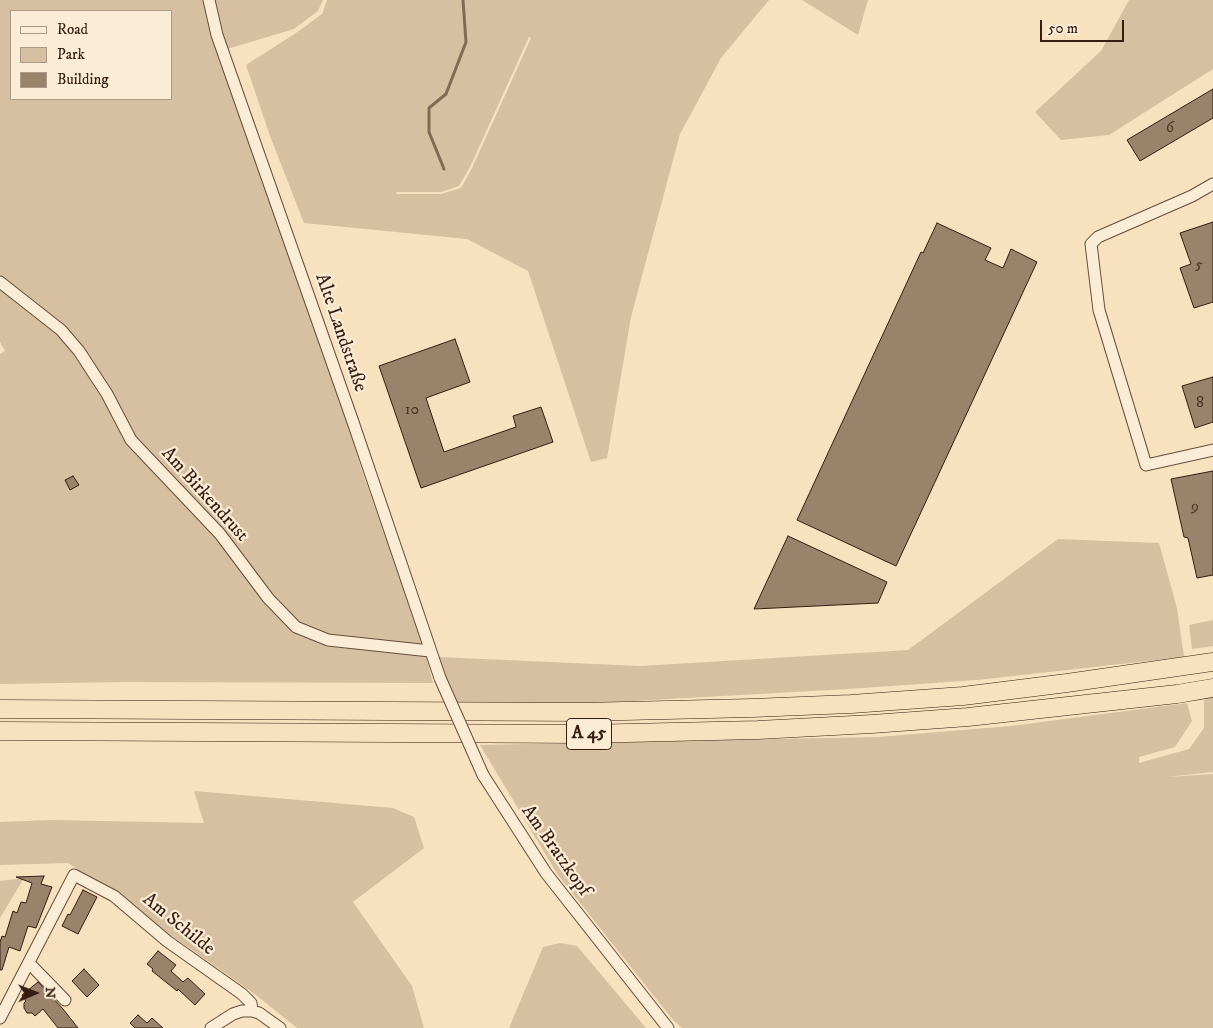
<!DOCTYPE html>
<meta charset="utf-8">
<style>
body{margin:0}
#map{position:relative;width:1213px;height:1028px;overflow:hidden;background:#f7e1bf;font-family:"IM FELL DW Pica",serif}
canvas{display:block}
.legend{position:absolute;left:10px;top:10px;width:162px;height:90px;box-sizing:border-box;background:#faecd5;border:1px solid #ac9987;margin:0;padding:6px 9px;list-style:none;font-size:15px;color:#361c11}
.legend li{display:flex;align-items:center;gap:10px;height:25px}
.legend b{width:25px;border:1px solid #ac9987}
.north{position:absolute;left:10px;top:968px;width:50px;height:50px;-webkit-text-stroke:4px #faecd5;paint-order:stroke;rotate:89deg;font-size:14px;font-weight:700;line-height:20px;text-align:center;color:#361c11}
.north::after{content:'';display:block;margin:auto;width:18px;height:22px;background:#361c11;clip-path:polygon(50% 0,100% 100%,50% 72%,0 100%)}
.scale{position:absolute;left:1040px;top:20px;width:84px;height:22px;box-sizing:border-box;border:2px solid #361c11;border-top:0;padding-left:6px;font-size:15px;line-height:18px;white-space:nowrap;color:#361c11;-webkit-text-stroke:4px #faecd5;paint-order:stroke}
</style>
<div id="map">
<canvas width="1213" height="1028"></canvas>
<ul class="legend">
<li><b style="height:6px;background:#faecd5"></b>Road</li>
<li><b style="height:14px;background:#d6c0a1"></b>Park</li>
<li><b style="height:14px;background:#9a826b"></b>Building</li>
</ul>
<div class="north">N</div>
<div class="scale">50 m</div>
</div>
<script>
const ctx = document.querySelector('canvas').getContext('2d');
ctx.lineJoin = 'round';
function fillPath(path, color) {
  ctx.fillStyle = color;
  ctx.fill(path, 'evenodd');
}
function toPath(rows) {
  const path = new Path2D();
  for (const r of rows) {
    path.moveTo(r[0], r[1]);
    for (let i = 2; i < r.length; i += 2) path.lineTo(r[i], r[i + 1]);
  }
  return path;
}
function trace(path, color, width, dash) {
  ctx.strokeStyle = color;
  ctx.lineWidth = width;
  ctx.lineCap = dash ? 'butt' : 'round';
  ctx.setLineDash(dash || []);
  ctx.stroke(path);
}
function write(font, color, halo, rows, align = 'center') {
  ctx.font = font + ' "IM FELL DW Pica",serif';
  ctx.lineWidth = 4.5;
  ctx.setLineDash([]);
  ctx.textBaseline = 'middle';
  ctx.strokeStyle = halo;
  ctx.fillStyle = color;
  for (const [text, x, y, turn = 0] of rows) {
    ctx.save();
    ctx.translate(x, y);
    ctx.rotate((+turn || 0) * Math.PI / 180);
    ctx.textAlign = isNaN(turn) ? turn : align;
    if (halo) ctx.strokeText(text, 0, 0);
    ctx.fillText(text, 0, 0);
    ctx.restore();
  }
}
fillPath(toPath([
 [0,0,323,0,318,11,294,29,217,52,341,404,361,468,424,647,328,637,297,624,247,573,244,576,266,605,294,628,327,643,370,647,426,656,433,683,124,682,0,684,0,354,5,351,0,342],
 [11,11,171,11,171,99,11,99],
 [327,0,769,0,721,58,680,134,631,317,607,458,591,462,528,271,467,239,304,223,270,136,246,65,296,33,322,14],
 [529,37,531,38,472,168,461,188,441,194,397,194,396,192,441,192,459,186,470,167],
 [802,0,868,0,858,35],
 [1129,0,1213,0,1213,69,1109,135,1061,140,1035,112,1101,51],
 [1058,539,1159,543,1177,608,1184,657,977,680,848,689,579,704,456,702,438,657,640,666,908,650],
 [1213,620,1213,646,1192,649,1189,625],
 [1213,698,1213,772,1166,777,1213,774,1213,1028,682,1028,673,1020,558,875,480,745,878,737,1011,726,1187,703,1192,721,1175,747,1139,757,1139,763,1189,749,1204,728,1204,700],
 [194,791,393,808,414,817,424,848,353,902,412,986,424,1028,297,1028,256,995,68,863,0,865,0,822,51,820,204,823],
 [24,878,0,918,0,881],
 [560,943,577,946,646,1028,509,1028,543,947]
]), '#d6c0a1');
trace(toPath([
 [444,169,429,132,429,108,446,94,466,42,463,0]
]), '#826a56', 3);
const building = toPath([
 [1213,89,1213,118,1140,161,1127,140,1213,89],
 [1213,222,1213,302,1194,308,1180,268,1191,264,1180,233,1213,222],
 [937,223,991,248,985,260,1003,268,1011,249,1037,262,896,566,797,520,921,252,923,253,937,223],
 [455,339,470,382,426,398,444,452,516,427,513,416,541,407,553,442,421,488,379,366,455,339],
 [1213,377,1213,422,1195,428,1182,386,1213,377],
 [1213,471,1213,575,1197,578,1188,538,1184,537,1171,479,1213,471],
 [73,476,79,485,70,490,65,480,73,476],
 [788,536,887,582,878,603,754,609,788,536],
 [44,876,41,884,52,887,36,928,28,926,20,951,9,947,2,970,0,970,0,942,2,936,5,937,13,911,17,913,21,902,26,903,32,883,16,877,44,876],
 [83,890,97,897,78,934,62,926,68,914,70,915,83,890],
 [158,951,176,965,171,971,183,982,188,978,205,994,195,1005,178,989,177,991,152,971,153,969,147,964,158,951],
 [84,969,99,985,87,997,72,981,84,969],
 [38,982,63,1009,78,1028,58,1028,43,1009,35,1016,32,1013,27,1013,24,1008,24,1003,26,1001,22,995,38,982],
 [138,1015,147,1023,152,1018,163,1028,135,1028,130,1023,138,1015]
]);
fillPath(building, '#9a826b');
trace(building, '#361c11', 1);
const minor = toPath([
 [209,0,217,35,353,422,440,678],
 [1213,184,1192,196,1098,237,1091,244,1099,310,1146,465,1213,450],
 [0,282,61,330,79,351,107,394,131,440,220,534,268,598,296,627,328,640,430,651],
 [483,775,546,873,668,1028],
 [29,963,65,1000],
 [0,1018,74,875,114,896,167,941,242,994,251,1003,252,1011],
 [211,1028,233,1014,242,1011,252,1011,259,1013,280,1028]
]);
const highway = toPath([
 [0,709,582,712,752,708,851,704,963,696,1067,683,1213,662],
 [0,731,584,734,758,730,872,724,968,717,1177,694,1213,688]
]);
trace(minor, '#664d3c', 13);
trace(highway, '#361c11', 19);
trace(minor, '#faecd5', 11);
trace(highway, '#f7e1bf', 18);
const minorBridge = toPath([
 [440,678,483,775]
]);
trace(minorBridge, '#664d3c', 13, []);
trace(minorBridge, '#faecd5', 11);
write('16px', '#4f3628', null, [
 ["6",1170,129],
 ["5",1199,266],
 ["8",1200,404],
 ["10",412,411],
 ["9",1195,508]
]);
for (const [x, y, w] of [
 [589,734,45]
]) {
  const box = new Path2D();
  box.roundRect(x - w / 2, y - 15.5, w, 31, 4);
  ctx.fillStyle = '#faecd5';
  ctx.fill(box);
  trace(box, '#361c11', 1);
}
write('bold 18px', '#361c11', null, [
 ["A 45",589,734]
]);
write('19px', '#361c11', '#faecd5', [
 ["Alte Landstraße",340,333,71],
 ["Am Birkendrust",204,495,48],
 ["Am Bratzkopf",555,851,55],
 ["Am Schilde",178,925,39]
]);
</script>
